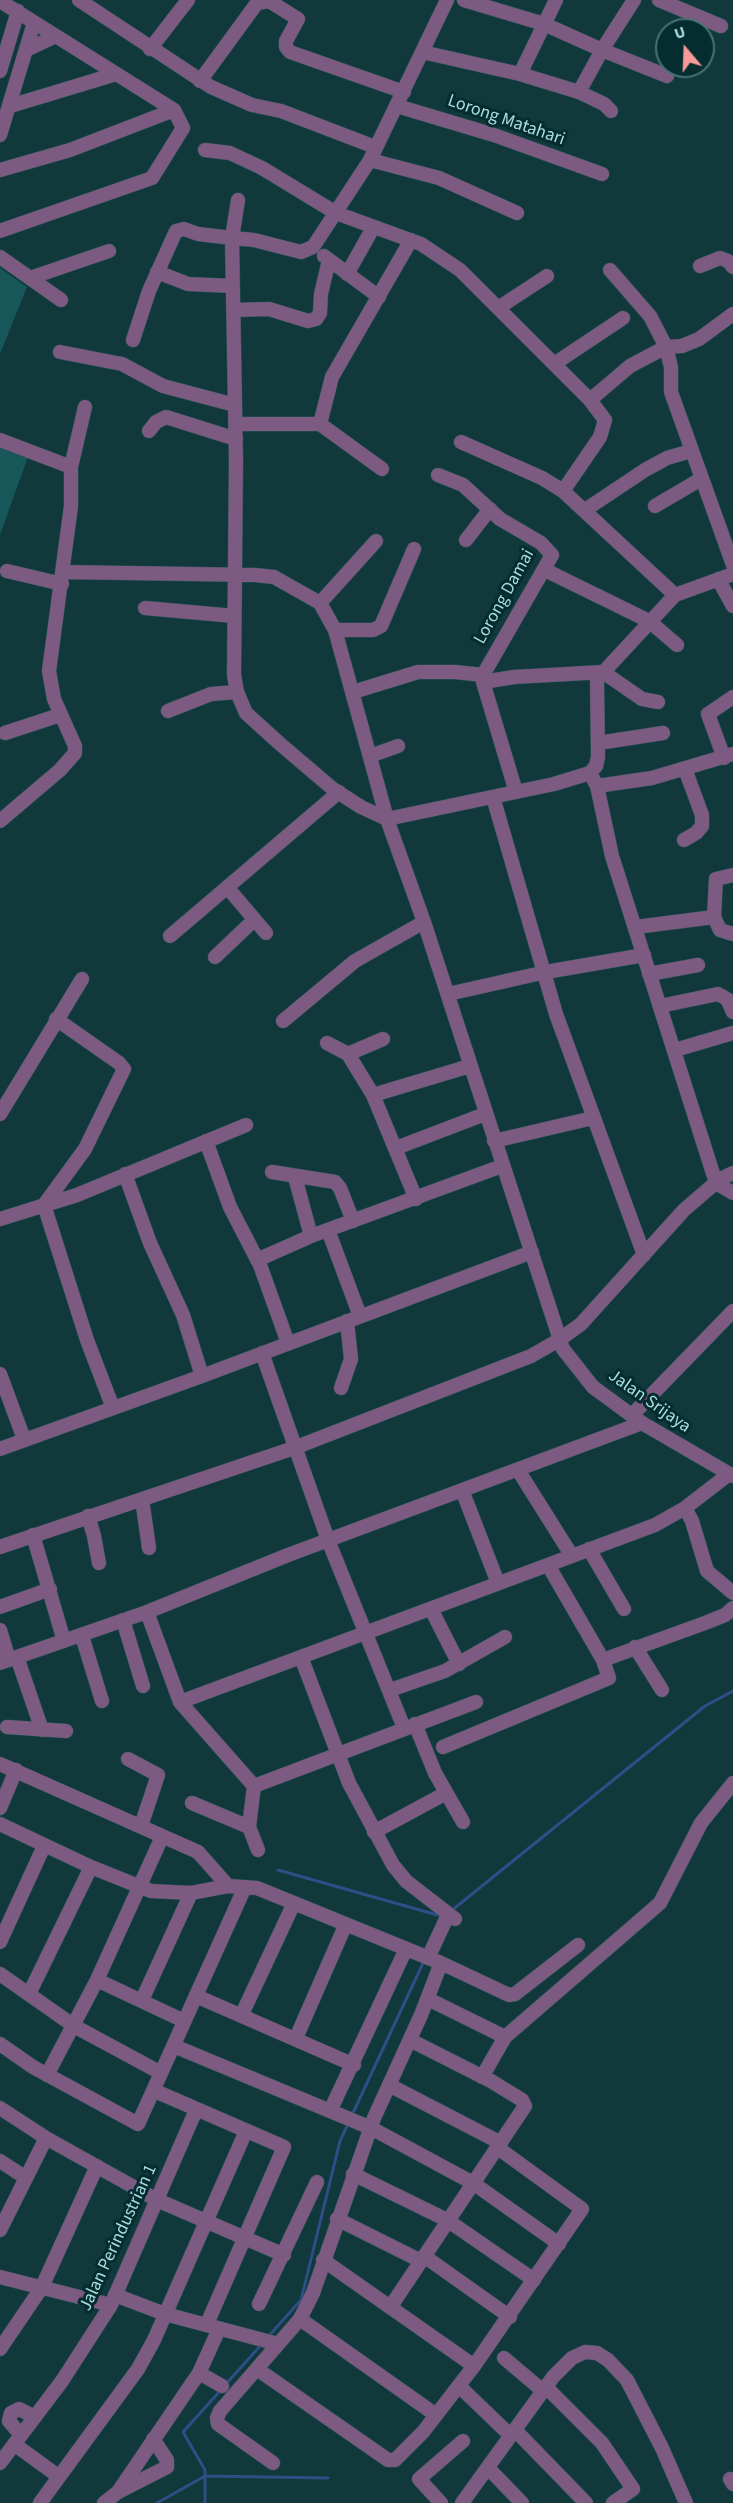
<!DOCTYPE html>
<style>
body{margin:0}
#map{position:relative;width:733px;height:2503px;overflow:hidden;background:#11383a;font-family:"Source Sans 3",sans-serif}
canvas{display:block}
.north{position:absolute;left:655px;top:18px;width:60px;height:60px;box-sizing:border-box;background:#052d30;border:2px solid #477376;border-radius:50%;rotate:341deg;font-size:16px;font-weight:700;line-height:24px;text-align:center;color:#a9dde0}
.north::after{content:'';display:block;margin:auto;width:21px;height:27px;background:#f59b99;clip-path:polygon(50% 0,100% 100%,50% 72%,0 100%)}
</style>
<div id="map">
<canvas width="733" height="2503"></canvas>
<div class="north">U</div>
</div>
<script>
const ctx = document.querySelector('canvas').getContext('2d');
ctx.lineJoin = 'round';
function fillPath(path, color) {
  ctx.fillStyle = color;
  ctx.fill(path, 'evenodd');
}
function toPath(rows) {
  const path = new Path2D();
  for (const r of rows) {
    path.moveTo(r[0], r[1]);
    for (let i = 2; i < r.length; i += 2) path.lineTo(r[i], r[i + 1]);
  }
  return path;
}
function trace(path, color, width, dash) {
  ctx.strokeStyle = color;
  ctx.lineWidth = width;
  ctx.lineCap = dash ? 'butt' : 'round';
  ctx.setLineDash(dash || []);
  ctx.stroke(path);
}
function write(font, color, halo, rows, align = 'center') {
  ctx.font = font + ' "Source Sans 3",sans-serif';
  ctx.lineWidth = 6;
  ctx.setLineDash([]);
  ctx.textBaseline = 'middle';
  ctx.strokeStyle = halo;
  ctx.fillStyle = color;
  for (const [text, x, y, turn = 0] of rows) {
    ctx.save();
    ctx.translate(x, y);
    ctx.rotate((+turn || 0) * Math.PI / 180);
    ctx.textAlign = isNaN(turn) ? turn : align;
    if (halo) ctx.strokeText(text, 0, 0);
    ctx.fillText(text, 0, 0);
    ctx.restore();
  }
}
fillPath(toPath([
 [0,268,27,287,0,354],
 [0,446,28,457,0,535]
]), '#175659');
trace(toPath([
 [278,1870,441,1916],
 [451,1911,705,1706,733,1691],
 [352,2115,424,1961],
 [267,2338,301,2300,340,2141,348,2124],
 [225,2385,261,2345],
 [157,2503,205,2476,328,2478],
 [205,2503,205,2470,183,2432,221,2390]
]), '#2d4e87', 3);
const minor = toPath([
 [79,0,211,87,252,105,281,111,375,147],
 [447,0,370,160,313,247,301,252,254,240,232,238,236,461,234,675,237,692,246,713,279,743,333,789,361,807,387,819,424,922,563,1349,593,1387,642,1423,733,1476],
 [464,0,544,24,602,50,634,0],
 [659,0,721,26],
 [0,1,174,110,183,128,152,178,0,231],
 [150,49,188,0],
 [26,50,56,36],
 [422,52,520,74,579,92],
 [0,71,18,11],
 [520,74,556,0],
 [200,81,257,3,269,1,298,19,286,41,286,47,290,52,404,92],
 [10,106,116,74],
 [397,106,494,135,602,174],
 [611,111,604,104,579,92,602,50,667,76],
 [0,135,34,23],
 [205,150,230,153,262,168,336,213,421,244,460,270,590,400,605,420,600,437,563,491],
 [370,160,439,178,517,213],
 [0,170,70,150,174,110],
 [324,256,379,297],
 [0,257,61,300],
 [700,266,720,258,728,261,733,267],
 [610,270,650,316,666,347,671,367,671,392,733,565],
 [157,272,188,284,233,286],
 [347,274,373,228],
 [30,278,109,251],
 [498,308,547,276],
 [234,310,269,309,308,321,316,319,320,313,321,294,329,260],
 [133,340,149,291,176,231,184,229,198,234,232,238,238,200],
 [60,352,122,364,163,386,235,405],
 [554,364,623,318],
 [590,400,630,366,666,347,682,346,699,339,733,314],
 [236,424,320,424,332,377,411,240],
 [320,424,382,469],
 [149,431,156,422,166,417,236,439],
 [0,440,71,467],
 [461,442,542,478,563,491,675,595],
 [438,475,463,485,500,519,541,543,552,555,483,675,483,682,516,792],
 [655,506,701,479],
 [585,510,645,470,667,458,691,451],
 [466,540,490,509],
 [545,570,649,621,677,645],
 [7,571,62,584],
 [63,572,255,575,274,577,320,603,335,630,387,819,554,784,590,773,596,766,598,757,597,679,675,595,733,574],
 [718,579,733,606],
 [320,603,376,541],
 [145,608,234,616],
 [335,630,373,630,381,626,414,549],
 [483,682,514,677,603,672,642,699,658,702],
 [353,692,418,672,455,672,483,675],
 [168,711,211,694,237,692],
 [5,733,60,715],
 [598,743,663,733],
 [370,756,398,746],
 [724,758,708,714,733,697],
 [590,773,597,786,612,856,716,1183,733,1193],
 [597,786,652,778,733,754],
 [493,797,556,1014,644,1255],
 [0,821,60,770,75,753,75,746,54,699,49,671,71,506,71,467,85,407],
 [684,840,696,833,702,826,702,815,685,769],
 [227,887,266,933],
 [714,917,720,930,733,934],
 [636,927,714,917,716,879,733,875],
 [170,936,339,792],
 [215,957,254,920],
 [649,974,698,965],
 [448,994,546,972,644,955],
 [660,1006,718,994,727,999,733,1012],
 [56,1019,119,1063,124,1069,85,1149,44,1205,87,1340,113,1408],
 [283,1021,355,961,424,922],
 [327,1043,348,1054,373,1095,416,1199],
 [675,1050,733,1033],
 [348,1054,383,1039],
 [373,1095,470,1066],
 [0,1114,82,979],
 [206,1141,230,1207,260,1265,288,1343],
 [494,1141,593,1118],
 [396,1148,485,1114],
 [272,1172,335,1182,340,1188,353,1221],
 [125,1174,150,1243,183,1315,202,1376],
 [295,1177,311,1236],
 [0,1219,77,1195,246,1125],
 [328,1230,360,1316],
 [257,1260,311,1236,502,1166],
 [262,1353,328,1540,404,1728],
 [0,1374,24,1439],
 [341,1388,351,1359,347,1321],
 [632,1415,733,1311],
 [0,1449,202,1376,532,1252],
 [518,1470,572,1556],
 [462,1490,498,1583],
 [142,1499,149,1548],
 [685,1508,692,1521,707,1571,733,1593],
 [88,1516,94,1536,99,1563],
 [33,1535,64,1641],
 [0,1547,294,1448,531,1356,559,1340,581,1324,684,1210,720,1179,733,1173],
 [589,1549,624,1609],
 [0,1607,50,1589],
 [431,1609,459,1664],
 [147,1612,180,1702,254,1786,476,1702],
 [123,1620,143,1686],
 [0,1630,9,1660],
 [82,1636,102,1701],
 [635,1647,662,1690],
 [17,1657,42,1730],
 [301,1657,349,1783,393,1865,406,1881,455,1919],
 [603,1660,705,1623,725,1615,733,1608],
 [0,1663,147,1612,288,1555,642,1423],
 [390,1690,445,1671,505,1637],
 [180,1702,655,1525,685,1508,729,1474],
 [415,1724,435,1773,463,1822],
 [7,1727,66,1731],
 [443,1747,609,1678,603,1660,548,1565],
 [128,1759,158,1775,141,1826],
 [0,1764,198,1852,228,1886],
 [254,1786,249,1827,258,1850],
 [192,1803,249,1827],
 [0,1808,16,1770],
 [0,1824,91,1867,151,1891,191,1893,228,1886,257,1888,441,1963,509,1995,515,1994,578,1945],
 [374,1832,446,1793],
 [0,1942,44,1846],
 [428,1958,448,1915],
 [0,1974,74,2026,161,2073],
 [97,1980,184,2021],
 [29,1994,91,1867],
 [196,1996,354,2065],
 [428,1999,505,2037],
 [142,2000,191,1893],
 [242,2014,294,1903],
 [296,2038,345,1926],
 [0,2044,33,2067,138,2124,245,1887],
 [174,2046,371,2128,473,2183,559,2244],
 [47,2075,97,1980,162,1837],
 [482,2077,505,2037,660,1903,701,1823,733,1783],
 [389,2085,501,2143],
 [155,2091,284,2147,207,2324],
 [0,2108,46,2138,157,2200,284,2255],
 [330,2111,406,1949],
 [0,2161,26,2178],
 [353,2174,447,2220,534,2280],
 [337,2219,421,2261],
 [0,2230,46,2138],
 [424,2256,510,2317],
 [323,2260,474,2366],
 [0,2277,111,2305],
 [115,2295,165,2314,278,2344],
 [259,2304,317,2182],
 [391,2306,525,2106,522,2100,491,2081,410,2040],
 [300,2319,436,2415],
 [0,2349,42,2287,97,2166],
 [504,2358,543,2391],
 [257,2369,388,2460,395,2460,423,2432,474,2366,582,2209,498,2148],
 [199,2373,222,2386],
 [459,2386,511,2436],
 [546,2387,602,2443,633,2489,613,2503],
 [515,2430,586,2503],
 [21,2435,9,2421,11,2413,19,2409,35,2417],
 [14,2444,58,2476],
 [0,2463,62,2381,111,2305,196,2110],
 [273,2463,218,2424,217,2418,220,2411,300,2319,313,2293,374,2118,421,2015,441,1963],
 [488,2468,522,2503],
 [730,2479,733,2484],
 [120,2491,167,2467,167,2460,153,2439],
 [40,2503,138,2369,154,2340,246,2131],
 [104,2503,118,2492,199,2373,219,2329],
 [441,2503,419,2479,463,2441],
 [462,2503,553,2377,572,2358,585,2352,597,2353,608,2360,627,2380,662,2448,686,2503]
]);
trace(minor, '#2c5658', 15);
trace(minor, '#7c5a82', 14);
write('18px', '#a9dde0', '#052d30', [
 ["Lorong Matahari",506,121,19],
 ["Lorong Damai",505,597,-61],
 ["Jalan Srijaya",649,1402,35],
 ["Jalan Perindustrian 1",119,2238,-65]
]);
</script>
